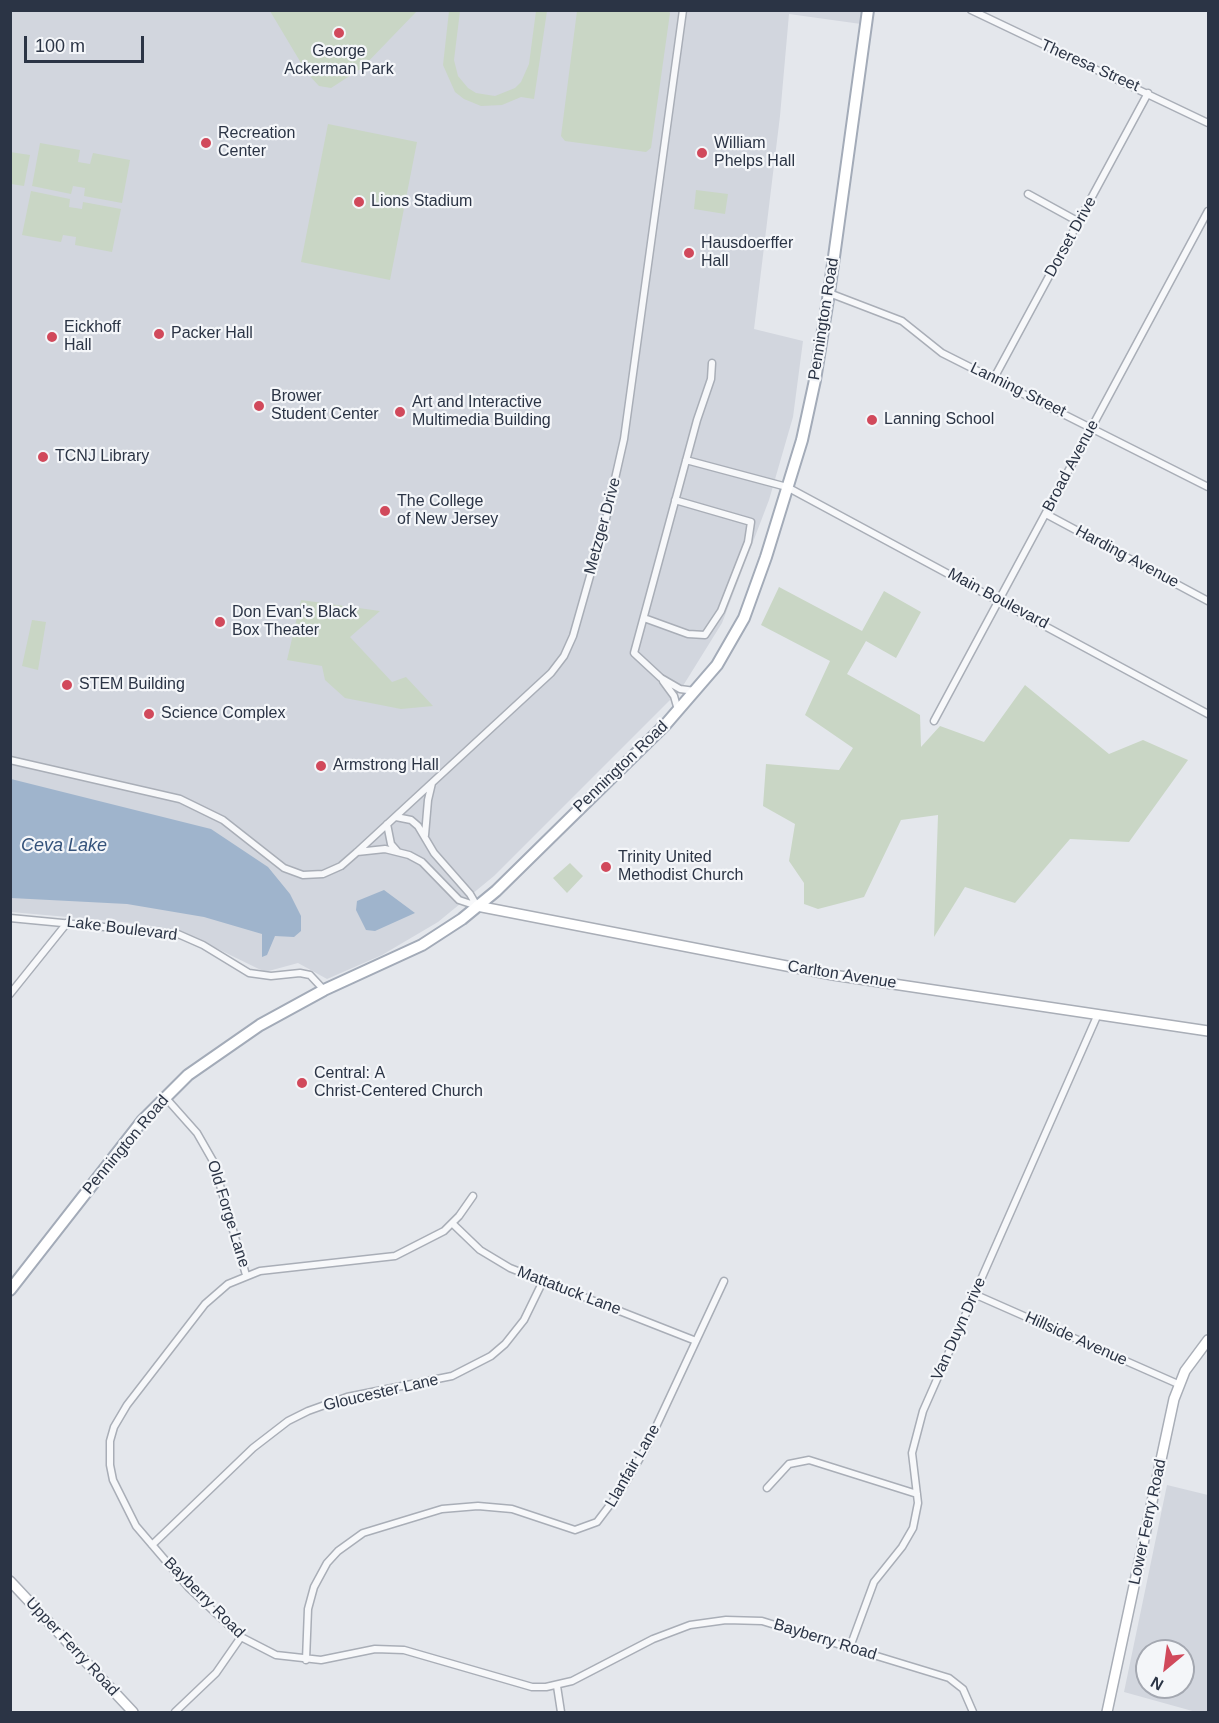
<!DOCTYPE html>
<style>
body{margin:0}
#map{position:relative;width:1219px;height:1723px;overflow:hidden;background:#e4e7ec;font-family:Helvetica,sans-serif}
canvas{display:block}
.frame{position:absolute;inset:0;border:12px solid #2b3445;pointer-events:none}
.north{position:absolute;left:1135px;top:1639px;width:60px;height:60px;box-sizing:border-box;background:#f4f6f9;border:2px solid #a4a8b1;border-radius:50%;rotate:209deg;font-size:16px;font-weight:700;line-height:24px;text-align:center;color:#2b3445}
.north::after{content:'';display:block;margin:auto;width:21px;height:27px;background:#d1495b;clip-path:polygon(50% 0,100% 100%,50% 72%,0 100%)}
.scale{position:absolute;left:24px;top:36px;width:120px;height:27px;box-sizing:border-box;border:3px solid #2b3445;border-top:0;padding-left:8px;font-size:18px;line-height:21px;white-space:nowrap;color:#2b3445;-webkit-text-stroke:4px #f4f6f9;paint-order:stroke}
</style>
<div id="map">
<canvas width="1219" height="1723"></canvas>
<div class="frame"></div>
<div class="north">N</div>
<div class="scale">100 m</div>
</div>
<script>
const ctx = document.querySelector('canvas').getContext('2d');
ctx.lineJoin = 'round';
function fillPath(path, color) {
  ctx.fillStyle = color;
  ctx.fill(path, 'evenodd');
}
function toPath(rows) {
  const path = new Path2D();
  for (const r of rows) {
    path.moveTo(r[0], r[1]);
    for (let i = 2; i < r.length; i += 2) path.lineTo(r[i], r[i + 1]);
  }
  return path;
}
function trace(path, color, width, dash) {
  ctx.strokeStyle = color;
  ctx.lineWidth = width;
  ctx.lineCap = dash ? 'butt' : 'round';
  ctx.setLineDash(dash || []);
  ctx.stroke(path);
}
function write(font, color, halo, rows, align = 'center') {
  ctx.font = font + ' Helvetica,sans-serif';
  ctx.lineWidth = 4.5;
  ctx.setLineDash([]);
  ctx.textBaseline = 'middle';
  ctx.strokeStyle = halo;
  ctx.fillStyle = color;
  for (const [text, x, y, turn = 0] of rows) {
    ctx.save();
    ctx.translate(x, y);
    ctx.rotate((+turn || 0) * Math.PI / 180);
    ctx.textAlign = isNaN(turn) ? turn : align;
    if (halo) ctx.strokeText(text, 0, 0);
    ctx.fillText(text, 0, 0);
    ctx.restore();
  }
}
fillPath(toPath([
 [10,11,862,11,861,24,789,14,780,116,754,329,803,341,793,417,769,500,722,623,681,689,494,876,438,922,382,955,327,979,298,963,265,972,179,930,124,922,11,912],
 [1167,1485,1208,1495,1208,1712,1196,1712,1124,1692],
 [1147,1651,1183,1651,1183,1687,1147,1687]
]), '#d2d6de');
fillPath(toPath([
 [270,11,417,11,362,68,331,88,319,86,307,73],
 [449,11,460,11,454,60,458,76,468,88,476,93,495,96,515,88,521,82,529,64,536,11,547,11,534,99,521,97,502,105,481,106,464,99,455,92,443,65],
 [577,11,668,10,670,13,651,148,646,152,565,141,561,136],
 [328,124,417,142,390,280,301,262],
 [40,143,80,150,78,162,90,164,93,153,130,160,122,203,84,196,85,188,73,186,71,194,32,186],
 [10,152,30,155,24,186,11,184],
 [696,190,728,194,725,214,694,209],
 [31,191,70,199,69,207,82,209,83,202,121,209,112,252,75,245,76,237,63,235,61,242,22,235],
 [779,587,862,631,884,591,921,612,896,658,866,641,847,674,920,715,921,747,940,726,984,742,1025,685,1109,754,1143,740,1188,760,1129,842,1070,839,1015,903,965,887,934,937,938,815,901,820,864,897,818,909,804,904,804,883,789,861,795,824,763,806,766,764,839,770,853,748,805,715,830,661,761,625],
 [301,600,380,611,350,637,392,682,406,677,433,706,401,709,345,698,325,680,322,666,287,660],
 [32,620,46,622,38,670,22,666],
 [570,863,583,876,567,893,553,878]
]), '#c9d6c5');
fillPath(toPath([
 [11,779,211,829,268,867,290,894,301,916,301,931,294,937,275,936,267,955,262,957,262,934,204,917,127,904,11,898],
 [384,890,415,913,375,931,366,930,356,910,357,901]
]), '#9fb4cc');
const street = toPath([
 [971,10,1208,123],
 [1028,194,1079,222],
 [829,293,902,321,942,353,1208,487],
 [993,380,1148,93],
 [686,460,787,487,1208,714],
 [1046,514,1208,601],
 [644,618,688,634,705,635,721,611,748,542,751,522,675,500],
 [663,681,674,696,678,710],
 [695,691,680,689,661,678,634,653,697,420,711,379,712,363],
 [934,721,1208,211],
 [10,760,180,799,223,820,284,868,303,875,323,874,341,866,357,852,551,673,564,656,573,636,605,523,624,439,683,10],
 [396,817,411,820,418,826,434,853,470,894,477,906],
 [387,824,391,844,397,851],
 [425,835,428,800,432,783],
 [357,852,385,849,409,855,422,862,459,900,477,906],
 [10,918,178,934,203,945,249,973,271,976,300,973,310,975,324,990],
 [10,994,67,923],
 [165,1097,197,1133,213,1161,246,1275],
 [473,1196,459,1216,444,1231,395,1256,260,1271,228,1284,205,1304,127,1405,114,1427,110,1441,110,1465,113,1480,136,1526,189,1588,241,1637,276,1655,321,1660,375,1649,404,1650,532,1687,546,1687,572,1681,653,1639,690,1625,726,1620,762,1621,949,1678,963,1689,973,1712],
 [453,1224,480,1250,510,1268,696,1341],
 [974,1294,1178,1384],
 [767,1488,789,1464,809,1460,917,1494],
 [152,1545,253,1448,288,1421,308,1411,347,1397,452,1376,491,1356,505,1344,524,1320,543,1281],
 [850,1647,874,1582,902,1547,913,1528,918,1503,912,1453,923,1411,1098,1014],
 [306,1660,308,1609,314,1587,327,1563,338,1551,363,1533,442,1509,478,1506,512,1509,575,1530,597,1522,622,1489,647,1446,724,1281],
 [557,1686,561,1712],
 [175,1712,216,1673,241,1637]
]);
const secondary = toPath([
 [477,906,833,975,1208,1031],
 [10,1581,133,1712],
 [1107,1712,1174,1399,1185,1371,1208,1340]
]);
const primary = toPath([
 [10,1290,142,1121,188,1075,260,1025,324,990,422,945,462,919,496,891,666,724,717,665,744,618,766,557,802,440,815,380,829,293,868,10]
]);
trace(street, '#a9aeb7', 9);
trace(secondary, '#a9aeb7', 12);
trace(primary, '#a3abb8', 14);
trace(street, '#f7f8fa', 6);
trace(secondary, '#fff', 9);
trace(primary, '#fff', 10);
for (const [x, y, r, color] of [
 [339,33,6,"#d1495b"],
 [206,143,6,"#d1495b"],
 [702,153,6,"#d1495b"],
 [359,202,6,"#d1495b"],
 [689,253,6,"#d1495b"],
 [159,334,6,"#d1495b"],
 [52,337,6,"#d1495b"],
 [259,406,6,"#d1495b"],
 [400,412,6,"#d1495b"],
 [872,420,6,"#d1495b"],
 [43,457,6,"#d1495b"],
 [385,511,6,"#d1495b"],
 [220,622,6,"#d1495b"],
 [67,685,6,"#d1495b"],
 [149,714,6,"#d1495b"],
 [321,766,6,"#d1495b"],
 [606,867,6,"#d1495b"],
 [302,1083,6,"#d1495b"]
]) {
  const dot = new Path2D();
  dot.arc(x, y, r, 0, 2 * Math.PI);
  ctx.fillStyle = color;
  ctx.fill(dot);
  trace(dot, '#f4f6f9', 2);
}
write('16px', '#2b3445', '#f4f6f9', [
 ["George",339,52,"center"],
 ["Ackerman Park",339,70,"center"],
 ["Recreation",218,134],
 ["Center",218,152],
 ["William",714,144],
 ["Phelps Hall",714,162],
 ["Lions Stadium",371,202],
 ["Hausdoerffer",701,244],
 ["Hall",701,262],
 ["Eickhoff",64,328],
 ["Hall",64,346],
 ["Packer Hall",171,334],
 ["Brower",271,397],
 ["Student Center",271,415],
 ["Art and Interactive",412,403],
 ["Multimedia Building",412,421],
 ["Lanning School",884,420],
 ["TCNJ Library",55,457],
 ["The College",397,502],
 ["of New Jersey",397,520],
 ["Don Evan's Black",232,613],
 ["Box Theater",232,631],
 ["STEM Building",79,685],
 ["Science Complex",161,714],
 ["Armstrong Hall",333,766],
 ["Trinity United",618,858],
 ["Methodist Church",618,876],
 ["Central: A",314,1074],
 ["Christ-Centered Church",314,1092]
], 'left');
write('16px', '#2b3445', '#f4f6f9', [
 ["Theresa Street",1090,66,24],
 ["Dorset Drive",1071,237,-61],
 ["Pennington Road",824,319,-81],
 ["Lanning Street",1018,390,26],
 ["Broad Avenue",1071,466,-62],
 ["Metzger Drive",603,526,-75],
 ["Harding Avenue",1127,557,28],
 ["Main Boulevard",998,599,28],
 ["Pennington Road",621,767,-44],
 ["Lake Boulevard",122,929,7],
 ["Carlton Avenue",842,975,9],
 ["Pennington Road",126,1145,-50],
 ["Old Forge Lane",228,1214,73],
 ["Mattatuck Lane",569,1291,21],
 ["Van Duyn Drive",959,1329,-66],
 ["Hillside Avenue",1076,1339,24],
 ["Gloucester Lane",381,1393,-13],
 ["Llanfair Lane",633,1466,-60],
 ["Lower Ferry Road",1148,1522,-78],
 ["Bayberry Road",204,1598,45],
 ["Bayberry Road",825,1640,17],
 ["Upper Ferry Road",72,1647,47]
]);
write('italic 18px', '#34527a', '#f4f6f9', [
 ["Ceva Lake",64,846]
]);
</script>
